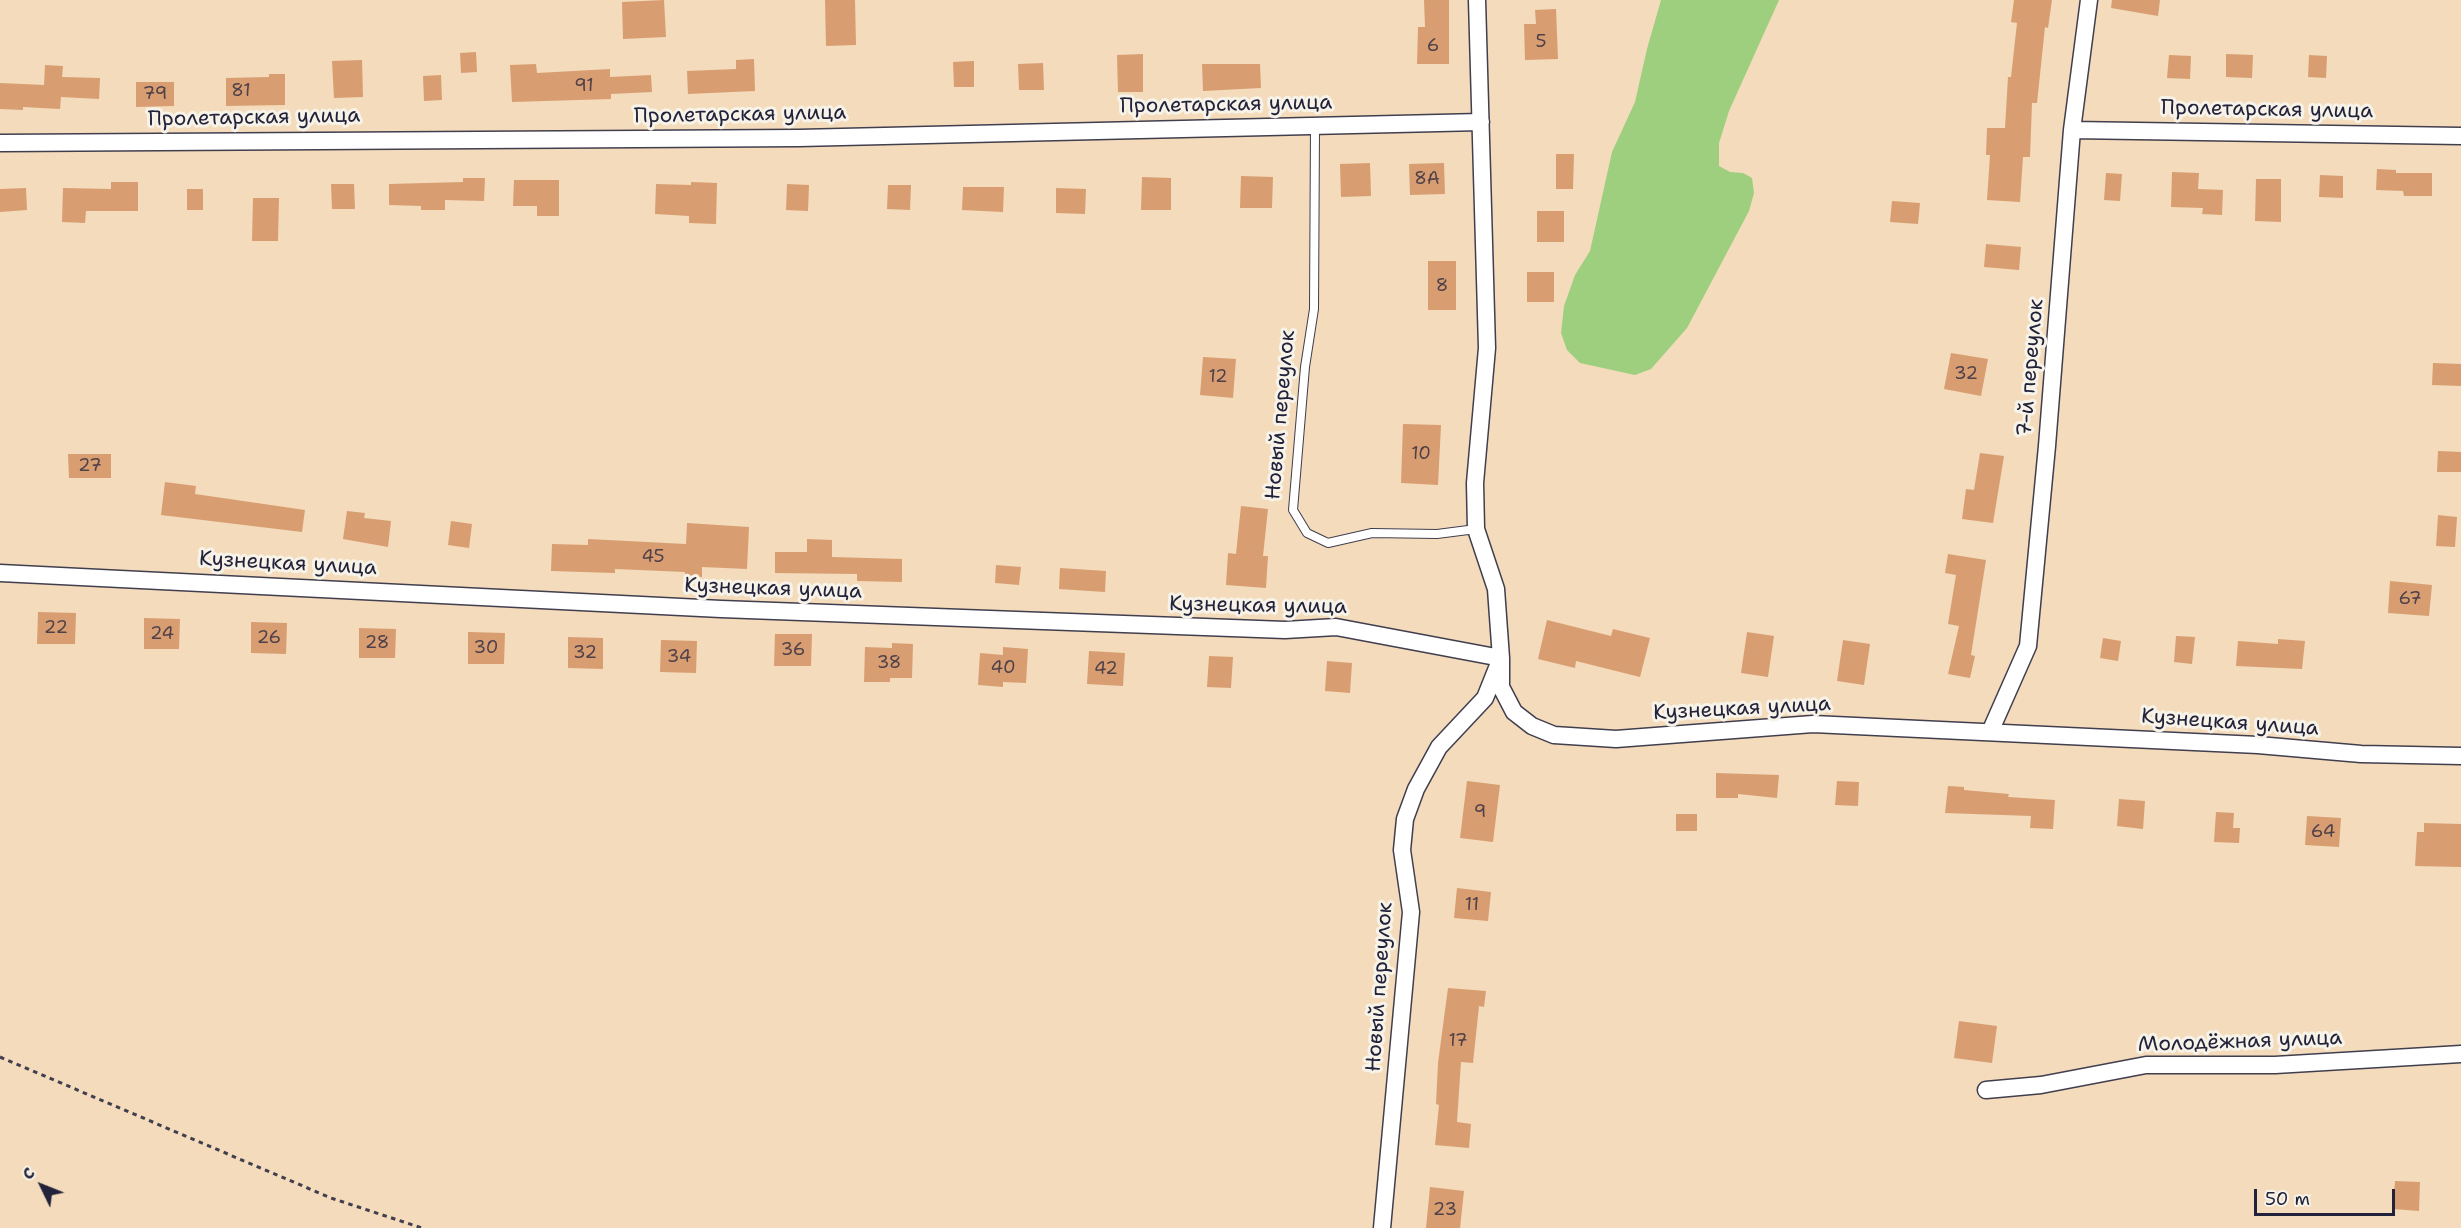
<!DOCTYPE html>
<meta charset="utf-8">
<style>
body{margin:0}
#map{position:relative;width:2461px;height:1228px;overflow:hidden;background:#f3dbbb;font-family:"Shantell Sans",sans-serif}
canvas{display:block}
.north{position:absolute;left:12px;top:1156px;width:60px;height:60px;-webkit-text-stroke:4px #f7f3e8;paint-order:stroke;rotate:313deg;font-size:16px;font-weight:700;line-height:24px;text-align:center;color:#22223b}
.north::after{content:'';display:block;margin:auto;width:21px;height:27px;background:#22223b;clip-path:polygon(50% 0,100% 100%,50% 72%,0 100%)}
.scale{position:absolute;left:2254px;top:1189px;width:141px;height:27px;box-sizing:border-box;border:3px solid #22223b;border-top:0;padding-left:8px;font-size:18px;line-height:21px;white-space:nowrap;color:#22223b;-webkit-text-stroke:4px #f7f3e8;paint-order:stroke}
</style>
<div id="map">
<canvas width="2461" height="1228"></canvas>
<div class="north">С</div>
<div class="scale">50 m</div>
</div>
<script>
const ctx = document.querySelector('canvas').getContext('2d');
ctx.lineJoin = 'round';
function fillPath(path, color) {
  ctx.fillStyle = color;
  ctx.fill(path, 'evenodd');
}
function toPath(rows) {
  const path = new Path2D();
  for (const r of rows) {
    path.moveTo(r[0], r[1]);
    for (let i = 2; i < r.length; i += 2) path.lineTo(r[i], r[i + 1]);
  }
  return path;
}
function trace(path, color, width, dash) {
  ctx.strokeStyle = color;
  ctx.lineWidth = width;
  ctx.lineCap = dash ? 'butt' : 'round';
  ctx.setLineDash(dash || []);
  ctx.stroke(path);
}
function write(font, color, halo, rows, align = 'center') {
  ctx.font = font + ' "Shantell Sans",sans-serif';
  ctx.lineWidth = 6;
  ctx.setLineDash([]);
  ctx.textBaseline = 'middle';
  ctx.strokeStyle = halo;
  ctx.fillStyle = color;
  for (const [text, x, y, turn = 0] of rows) {
    ctx.save();
    ctx.translate(x, y);
    ctx.rotate((+turn || 0) * Math.PI / 180);
    ctx.textAlign = isNaN(turn) ? turn : align;
    if (halo) ctx.strokeText(text, 0, 0);
    ctx.fillText(text, 0, 0);
    ctx.restore();
  }
}
fillPath(toPath([
 [1661,0,1779,0,1729,111,1719,143,1719,166,1730,172,1743,173,1752,178,1754,193,1749,211,1687,328,1651,369,1635,375,1580,363,1567,350,1561,333,1564,306,1575,275,1590,251,1612,152,1635,102,1647,49]
]), '#9dcf7e');
fillPath(toPath([
 [664,0,666,37,623,39,622,2],
 [825,0,855,0,856,45,826,46],
 [1424,0,1449,0,1449,64,1417,64,1418,27,1425,27],
 [2014,0,2052,0,2048,28,2045,27,2037,103,2032,103,2030,157,2023,157,2020,202,1987,200,1990,155,1986,155,1987,128,2005,128,2008,77,2011,77,2017,23,2011,22],
 [2112,0,2160,0,2158,16,2111,8],
 [1556,9,1558,59,1525,60,1524,24,1536,24,1535,10],
 [476,52,477,72,461,73,460,53],
 [1143,54,1143,92,1118,92,1117,55],
 [2226,54,2253,55,2252,78,2226,77],
 [2169,55,2191,56,2190,79,2167,78],
 [2309,55,2327,56,2326,78,2308,77],
 [754,59,755,91,688,94,687,71,736,69,736,60],
 [362,60,363,97,334,98,332,61],
 [974,61,974,87,954,87,953,62],
 [1043,63,1044,90,1019,90,1018,64],
 [536,64,537,73,610,69,610,77,651,75,652,92,611,94,611,99,512,102,510,65],
 [1202,64,1260,64,1261,88,1203,91],
 [45,65,63,66,62,77,100,78,99,99,61,97,60,109,23,107,23,110,0,109,0,83,44,85],
 [269,74,285,74,285,105,226,106,226,78,269,77],
 [441,75,442,100,424,101,423,76],
 [136,82,174,82,174,106,136,107],
 [1556,154,1574,154,1573,189,1556,189],
 [1370,163,1371,196,1341,197,1340,164],
 [1444,163,1445,194,1410,195,1409,164],
 [2377,169,2396,170,2396,173,2432,173,2432,196,2404,196,2403,191,2376,190],
 [2172,172,2199,173,2198,189,2223,190,2222,215,2202,214,2203,208,2171,207],
 [2106,173,2122,174,2120,201,2104,200],
 [2320,175,2343,176,2343,198,2319,197],
 [1241,176,1273,177,1272,208,1240,208],
 [1142,177,1171,178,1171,210,1141,210],
 [463,178,485,178,484,201,445,200,445,210,421,210,421,206,389,205,389,184,463,182],
 [2256,179,2281,179,2281,222,2255,221],
 [514,180,559,180,559,216,537,216,537,206,513,206],
 [111,182,138,182,138,211,86,211,85,223,62,222,63,188,111,189],
 [691,182,717,183,716,224,689,223,689,216,655,214,656,184,691,185],
 [331,184,354,184,355,209,332,209],
 [787,184,809,185,808,211,786,210],
 [888,185,911,185,910,210,887,209],
 [963,187,1004,187,1003,212,962,210],
 [26,188,27,210,0,212,0,189],
 [1056,188,1086,189,1085,214,1056,213],
 [187,189,203,189,203,210,187,210],
 [253,198,279,198,278,241,252,241],
 [1892,201,1920,203,1918,224,1890,222],
 [1537,211,1564,211,1564,242,1537,242],
 [1986,244,2021,247,2019,270,1984,267],
 [1428,261,1456,261,1456,310,1428,310],
 [1527,272,1554,272,1554,302,1527,302],
 [1951,353,1988,359,1981,396,1944,389],
 [1203,357,1236,359,1233,398,1200,395],
 [2433,363,2461,364,2461,386,2432,385],
 [1403,424,1441,425,1438,485,1401,483],
 [2438,451,2461,452,2461,472,2437,472],
 [1980,453,2004,456,1993,523,1962,519,1966,489,1974,490],
 [68,454,111,454,111,478,69,478],
 [165,482,196,486,195,494,305,510,302,532,161,515],
 [1241,506,1268,509,1263,556,1268,556,1266,588,1226,585,1228,553,1236,554],
 [347,511,365,513,364,518,391,521,388,547,343,539],
 [2438,515,2457,517,2455,547,2436,546],
 [451,521,472,524,469,548,448,545],
 [687,523,749,527,747,569,702,567,702,577,685,576,685,572,615,569,615,573,551,571,552,544,588,545,588,539,686,544],
 [807,539,832,540,832,557,902,559,902,582,857,581,857,574,775,573,775,552,807,552],
 [1948,554,1986,560,1971,655,1975,656,1970,678,1948,674,1959,626,1948,624,1956,575,1945,573],
 [996,565,1021,567,1019,585,995,583],
 [1060,568,1106,571,1105,592,1059,589],
 [2390,581,2432,585,2429,616,2388,613],
 [38,612,76,613,75,644,37,644],
 [144,618,180,619,179,649,144,649],
 [1547,620,1611,636,1613,629,1650,638,1640,677,1576,661,1575,668,1538,659],
 [251,622,287,623,286,654,251,653],
 [359,628,396,629,395,658,359,658],
 [468,632,505,633,504,664,468,664],
 [1747,632,1774,636,1768,677,1741,673],
 [775,634,812,634,811,666,774,666],
 [2176,636,2195,637,2192,664,2174,662],
 [568,637,603,638,603,669,568,668],
 [2103,638,2121,641,2118,661,2100,658],
 [2278,639,2305,641,2302,669,2236,666,2238,641,2278,644],
 [661,640,697,641,696,673,660,672],
 [1843,640,1870,644,1864,685,1837,681],
 [892,643,913,644,912,678,890,678,890,682,864,682,865,647,892,648],
 [1003,647,1028,649,1026,683,1003,682,1003,687,978,685,980,653,1003,655],
 [1089,651,1125,653,1123,686,1087,684],
 [1209,656,1233,657,1231,688,1207,687],
 [1327,661,1352,663,1350,693,1325,691],
 [1716,773,1779,775,1777,798,1738,794,1738,798,1716,798],
 [1467,781,1500,785,1493,842,1460,838],
 [1837,781,1859,782,1858,806,1835,805],
 [1948,786,1964,787,1964,790,2009,794,2008,797,2055,800,2053,829,2030,828,2031,816,1945,813],
 [2119,799,2145,801,2143,829,2117,826],
 [2216,812,2234,813,2233,828,2240,828,2239,843,2214,842],
 [1676,814,1697,814,1697,831,1676,831],
 [2307,816,2341,818,2339,847,2305,845],
 [2424,823,2461,824,2461,867,2415,866,2417,832,2424,832],
 [1457,888,1491,892,1488,921,1454,918],
 [1448,988,1486,991,1484,1007,1479,1006,1473,1063,1461,1062,1457,1122,1471,1124,1469,1148,1435,1145,1439,1105,1436,1104,1438,1063],
 [1959,1021,1997,1026,1992,1063,1954,1058],
 [2395,1181,2420,1182,2419,1211,2393,1209],
 [1430,1187,1464,1191,1460,1228,1426,1228]
]), '#d89e72');
const service = toPath([
 [1315,126,1314,309,1305,367,1293,510,1307,533,1328,543,1372,533,1437,534,1476,529]
]);
const minor = toPath([
 [2072,130,2461,136],
 [0,143,799,138,1481,122],
 [0,573,721,609,1285,630,1336,627,1501,658,1501,687,1514,712,1532,726,1554,735,1616,739,1813,724,2258,745,2361,754,2461,756],
 [1990,732,2028,646,2047,446,2072,130,2089,0],
 [1986,1090,2041,1085,2146,1065,2275,1065,2461,1054],
 [1382,1228,1411,912,1402,850,1405,819,1416,789,1439,747,1485,698,1501,658,1496,589,1476,529,1475,483,1487,348,1477,0]
]);
trace(service, '#413e4e', 10);
trace(minor, '#413e4e', 19);
trace(toPath([
 [0,1057,331,1198,422,1228]
]), '#413e4e', 3, [4.5, 4.5]);
trace(service, '#fff', 8);
trace(minor, '#fff', 16);
write('18px', '#504149', null, [
 ["5",1541,42],
 ["6",1433,46],
 ["91",584,86],
 ["81",241,91],
 ["79",155,94],
 ["8А",1427,179],
 ["8",1442,286],
 ["32",1966,374],
 ["12",1218,377],
 ["10",1421,454],
 ["27",90,466],
 ["45",653,557],
 ["67",2410,599],
 ["22",56,628],
 ["24",162,634],
 ["26",269,638],
 ["28",377,643],
 ["30",486,648],
 ["36",793,650],
 ["32",585,653],
 ["34",679,657],
 ["38",889,663],
 ["40",1003,668],
 ["42",1106,669],
 ["9",1480,812],
 ["64",2323,832],
 ["11",1472,905],
 ["17",1458,1041],
 ["23",1445,1210]
]);
write('21px', '#22223b', '#f7f3e8', [
 ["Пролетарская улица",1226,105,-1],
 ["Пролетарская улица",2267,110,1],
 ["Пролетарская улица",740,115,-1],
 ["Пролетарская улица",254,118,-1],
 ["7-й переулок",2031,368,-85],
 ["Новый переулок",1281,415,-85],
 ["Кузнецкая улица",288,564,3],
 ["Кузнецкая улица",773,589,2],
 ["Кузнецкая улица",1258,606,1],
 ["Кузнецкая улица",1742,709,-3],
 ["Кузнецкая улица",2230,723,4],
 ["Новый переулок",1380,987,-86],
 ["Молодёжная улица",2240,1042,-2]
]);
</script>
